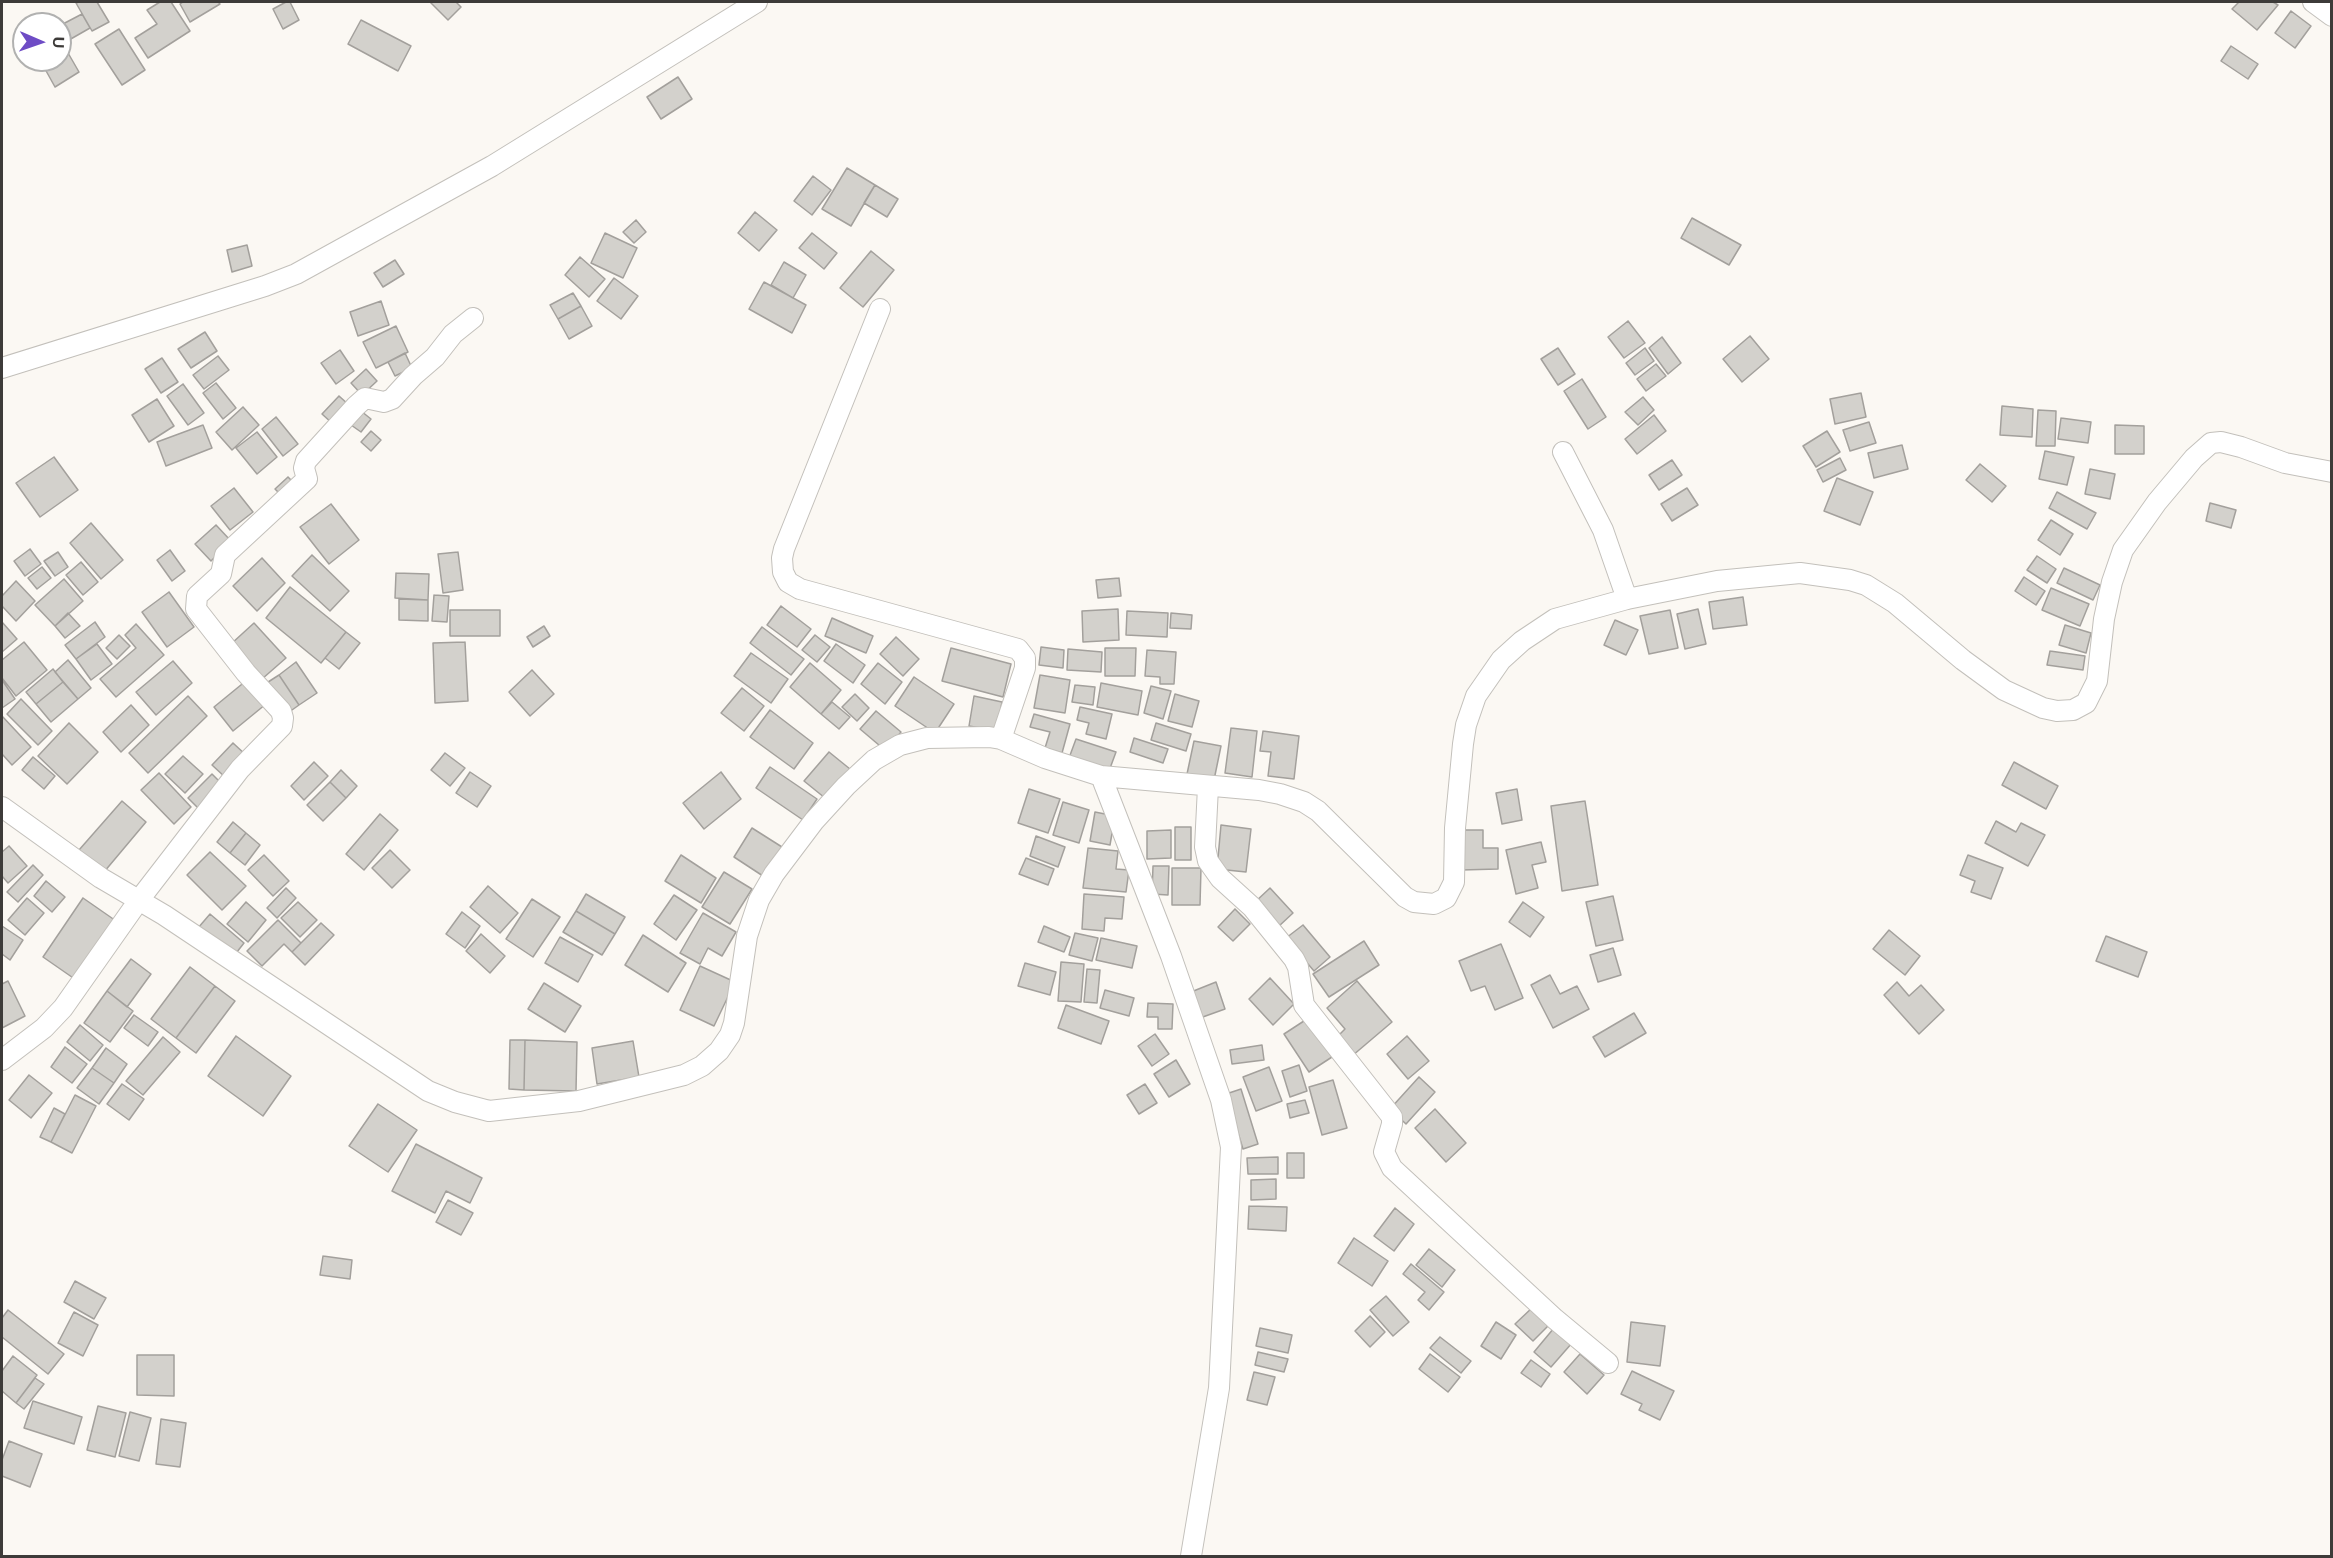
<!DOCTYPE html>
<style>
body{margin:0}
#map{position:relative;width:2333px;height:1558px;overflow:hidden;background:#fbf8f3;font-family:Arial,sans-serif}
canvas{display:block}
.frame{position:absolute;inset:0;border:3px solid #3d3b39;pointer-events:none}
.north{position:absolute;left:12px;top:12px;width:60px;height:60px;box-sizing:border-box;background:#fff;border:2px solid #b1b1b0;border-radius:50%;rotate:92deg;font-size:16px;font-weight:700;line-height:24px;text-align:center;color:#3d3b39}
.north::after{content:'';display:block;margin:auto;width:21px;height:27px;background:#6e4cc5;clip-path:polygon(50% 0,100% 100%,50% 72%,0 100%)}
</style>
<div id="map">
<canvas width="2333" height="1558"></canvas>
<div class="frame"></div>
<div class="north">U</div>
</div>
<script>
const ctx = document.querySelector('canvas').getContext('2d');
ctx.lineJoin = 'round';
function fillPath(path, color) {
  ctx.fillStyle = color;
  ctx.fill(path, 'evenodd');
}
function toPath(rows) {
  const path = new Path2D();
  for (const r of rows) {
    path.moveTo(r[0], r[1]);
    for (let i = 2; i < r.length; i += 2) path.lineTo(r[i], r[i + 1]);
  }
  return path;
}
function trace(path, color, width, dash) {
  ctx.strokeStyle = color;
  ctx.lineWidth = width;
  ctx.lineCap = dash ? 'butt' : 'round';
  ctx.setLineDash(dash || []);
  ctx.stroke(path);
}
const building = toPath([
 [79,2,97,2,109,22,92,31,76,3,79,2],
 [160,2,171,2,190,31,148,58,135,38,157,24,147,10,160,2],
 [183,2,218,2,220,4,190,22,180,4,183,2],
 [286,2,290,2,299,20,283,29,273,9,286,2],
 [430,2,456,2,461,7,448,20,430,2],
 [2239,2,2273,2,2278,5,2257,30,2232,9,2239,2],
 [2291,11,2311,26,2295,48,2275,33,2291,11],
 [82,14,90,28,69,40,61,25,82,14],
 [361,20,411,46,398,71,348,44,361,20],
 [119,29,145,70,122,85,95,44,119,29],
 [60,39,79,72,55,87,40,60,60,60,60,39],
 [2231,46,2258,64,2248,79,2221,61,2231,46],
 [678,77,692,99,661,119,647,97,678,77],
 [847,168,875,185,851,226,822,209,847,168],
 [813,176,831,190,812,215,794,201,813,176],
 [875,185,898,199,887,217,864,203,875,185],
 [755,212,777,230,759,251,738,233,755,212],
 [1692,218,1741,245,1729,265,1681,238,1692,218],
 [636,220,646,232,634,243,623,232,636,220],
 [605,233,637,248,623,278,591,263,605,233],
 [812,233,837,253,824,269,799,248,812,233],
 [247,245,252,266,232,272,227,250,247,245],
 [871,251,894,270,863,307,840,288,871,251],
 [580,257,605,279,589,297,565,275,580,257],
 [395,260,404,274,383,287,374,273,395,260],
 [784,262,806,275,793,298,771,285,784,262],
 [614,278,638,296,621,319,597,301,614,278],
 [764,282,806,305,792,333,749,309,764,282],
 [573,293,581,306,558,319,550,305,573,293],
 [381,301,389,325,358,336,350,312,381,301],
 [581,306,592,326,569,339,558,319,581,306],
 [1628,321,1645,343,1624,358,1608,337,1628,321],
 [396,326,408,352,376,368,363,342,396,326],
 [205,332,217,351,191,368,178,349,205,332],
 [1750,336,1769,359,1742,382,1723,359,1750,336],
 [1662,337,1681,363,1668,374,1649,348,1662,337],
 [1558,348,1575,374,1558,385,1541,359,1558,348],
 [1645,348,1654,361,1635,375,1626,363,1645,348],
 [340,350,354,371,336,384,321,363,340,350],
 [405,353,412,368,395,376,388,362,405,353],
 [218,356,229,370,204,389,193,375,218,356],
 [162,358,178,382,161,393,145,369,162,358],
 [1656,364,1666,376,1646,391,1637,379,1656,364],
 [366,369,377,381,362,395,351,383,366,369],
 [1582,379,1606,417,1588,429,1564,391,1582,379],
 [216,383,236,408,223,419,203,393,216,383],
 [183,384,204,413,188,425,167,396,183,384],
 [1861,393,1866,417,1835,424,1830,399,1861,393],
 [339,396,349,405,333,424,322,414,339,396],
 [1643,397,1654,410,1638,425,1625,412,1643,397],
 [157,399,174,426,149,442,132,415,157,399],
 [2002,406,2033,409,2032,437,2000,435,2002,406],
 [243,407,259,425,232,450,216,432,243,407],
 [2038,410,2056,411,2055,446,2036,446,2038,410],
 [361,411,371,419,361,432,351,425,361,411],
 [1654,415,1666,431,1637,454,1625,439,1654,415],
 [276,417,298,444,283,456,262,429,276,417],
 [2061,418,2091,422,2088,443,2058,439,2061,418],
 [1869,422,1876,443,1850,451,1843,430,1869,422],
 [203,425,212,448,166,466,157,442,203,425],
 [2115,425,2144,426,2144,454,2115,454,2115,425],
 [371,431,381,440,371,451,361,442,371,431],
 [1827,431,1840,452,1816,467,1803,446,1827,431],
 [257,432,277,457,257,474,236,448,257,432],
 [1902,445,1908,469,1874,478,1868,453,1902,445],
 [2045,451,2074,457,2067,485,2039,479,2045,451],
 [54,457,78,490,40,517,16,483,54,457],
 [1840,458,1846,470,1823,482,1817,470,1840,458],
 [1672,460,1682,475,1659,490,1649,475,1672,460],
 [1980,464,2006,486,1992,502,1966,480,1980,464],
 [2090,469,2115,474,2110,499,2085,494,2090,469],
 [288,477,294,483,282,496,275,489,288,477],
 [1837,478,1873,492,1860,525,1824,511,1837,478],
 [234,488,253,512,230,530,211,506,234,488],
 [1687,488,1698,505,1672,521,1661,504,1687,488],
 [2057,492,2096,513,2087,529,2049,508,2057,492],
 [2210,503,2236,510,2231,528,2206,521,2210,503],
 [331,504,359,540,329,564,300,527,331,504],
 [2051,520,2073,534,2060,555,2038,540,2051,520],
 [91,523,123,560,101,579,70,543,91,523],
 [216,525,231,541,211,561,195,544,216,525],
 [30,549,41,564,25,576,14,561,30,549],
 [170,550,185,571,172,581,157,560,170,550],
 [58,552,68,567,55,576,44,561,58,552],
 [458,552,463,590,443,593,438,554,458,552],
 [312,555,349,591,330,611,292,576,312,555],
 [2037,556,2056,569,2047,583,2027,570,2037,556],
 [262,558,285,583,257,611,233,586,262,558],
 [81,562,98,582,83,595,66,575,81,562],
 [42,567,51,578,37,589,28,578,42,567],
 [2064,568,2100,585,2093,600,2057,583,2064,568],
 [396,573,429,574,428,600,395,598,396,573],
 [2024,577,2045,591,2036,605,2015,591,2024,577],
 [1119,578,1121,596,1098,598,1096,580,1119,578],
 [64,579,83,601,55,626,35,605,64,579],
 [16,581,35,601,16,621,2,606,2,596,16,581],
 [290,587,346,632,321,663,266,618,290,587],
 [2051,588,2089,604,2080,626,2042,610,2051,588],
 [169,592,194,627,167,647,142,612,169,592],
 [434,595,449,596,447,622,432,621,434,595],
 [1743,597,1747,625,1713,629,1709,602,1743,597],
 [399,599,428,600,428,621,399,620,399,599],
 [781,606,811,629,797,647,767,625,781,606],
 [1118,609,1119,640,1083,642,1082,611,1118,609],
 [1698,609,1706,644,1685,649,1677,614,1698,609],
 [450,610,500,610,500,636,450,636,450,610],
 [1670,610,1678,648,1649,654,1640,616,1670,610],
 [1127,611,1168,613,1167,637,1126,635,1127,611],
 [68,613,80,626,65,638,55,626,68,613],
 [1171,613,1192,615,1191,629,1170,628,1171,613],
 [832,618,873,636,866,653,825,636,832,618],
 [1615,620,1638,630,1626,655,1604,645,1615,620],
 [2,622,17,639,2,652,2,622],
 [95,622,105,637,76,659,65,645,95,622],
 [254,623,286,658,262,679,231,644,254,623],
 [136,624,164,655,116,697,100,679,136,648,125,635,136,624],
 [2065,625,2091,633,2086,653,2059,645,2065,625],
 [544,626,550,636,533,647,527,637,544,626],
 [762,627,804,659,791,675,750,643,762,627],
 [346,632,360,643,339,669,325,658,346,632],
 [119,635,130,646,117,659,106,648,119,635],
 [815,635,830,647,817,662,802,650,815,635],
 [896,637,919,659,903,676,880,654,896,637],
 [24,642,47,670,16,696,2,678,2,660,24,642],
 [465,642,468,701,435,703,433,643,465,642],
 [97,644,112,664,91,680,76,659,97,644],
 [836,644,865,665,853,683,824,661,836,644],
 [1041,647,1064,650,1063,668,1039,665,1041,647],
 [951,648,1011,664,1003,697,942,681,951,648],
 [1105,648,1136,648,1135,676,1105,676,1105,648],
 [1068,649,1102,652,1101,672,1067,670,1068,649],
 [1147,650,1176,652,1174,684,1160,684,1160,677,1145,676,1147,650],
 [2050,651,2085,656,2083,670,2047,665,2050,651],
 [751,653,788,679,771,703,734,676,751,653],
 [68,660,91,688,78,699,55,672,68,660],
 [173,661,192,683,156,715,136,692,173,661],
 [296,662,317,693,299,705,279,675,296,662],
 [810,663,841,690,821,714,790,687,810,663],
 [878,663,902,682,885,704,861,684,878,663],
 [53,669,63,682,36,704,26,692,53,669],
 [532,670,554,694,530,716,509,692,532,670],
 [279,675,299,705,285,715,265,684,279,675],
 [1040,675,1070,680,1065,713,1034,708,1040,675],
 [914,677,954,704,935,733,895,706,914,677],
 [2,680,15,699,2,708,2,680],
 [247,680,266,704,233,731,214,707,247,680],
 [63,682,78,699,51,722,36,704,63,682],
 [1101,683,1142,691,1138,715,1097,707,1101,683],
 [1075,685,1095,687,1093,705,1072,702,1075,685],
 [1151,686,1171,691,1163,719,1144,713,1151,686],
 [742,688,764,706,744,731,721,713,742,688],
 [855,694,869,708,857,721,842,707,855,694],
 [1175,694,1199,701,1192,727,1168,721,1175,694],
 [188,696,207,716,148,773,129,753,188,696],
 [974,696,1002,702,997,731,969,726,974,696],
 [21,699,52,731,38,745,7,714,21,699],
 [832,702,850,717,839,729,821,714,832,702],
 [131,705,149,725,121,752,103,732,131,705],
 [1080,707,1112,714,1106,739,1086,734,1089,723,1077,720,1080,707],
 [770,710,813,743,794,769,750,737,770,710],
 [876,711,901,732,886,751,860,729,876,711],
 [1034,714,1070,724,1062,753,1045,748,1050,732,1030,727,1034,714],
 [2,716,31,747,12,765,2,754,2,716],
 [69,723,98,752,67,784,38,756,69,723],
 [1156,723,1191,734,1186,751,1151,740,1156,723],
 [1231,728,1257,731,1252,777,1225,773,1231,728],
 [1263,731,1299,736,1294,779,1268,776,1271,752,1260,751,1263,731],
 [1134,738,1168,749,1163,763,1130,752,1134,738],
 [1076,739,1116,752,1109,771,1069,758,1076,739],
 [1194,741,1221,746,1214,780,1187,774,1194,741],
 [233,743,247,756,226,778,212,765,233,743],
 [829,752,850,769,825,798,804,781,829,752],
 [445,753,465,768,450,786,431,770,445,753],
 [183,756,203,774,185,793,165,774,183,756],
 [33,757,55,776,44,789,22,770,33,757],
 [314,762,328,776,304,800,291,786,314,762],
 [2014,762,2058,786,2046,809,2002,785,2014,762],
 [770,767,817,799,803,820,756,788,770,767],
 [341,770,357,786,346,798,330,782,341,770],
 [470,772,491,786,477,807,456,793,470,772],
 [721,772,741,799,704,829,683,803,721,772],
 [159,773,191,807,174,824,141,790,159,773],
 [212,774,223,785,199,809,188,798,212,774],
 [330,782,346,798,323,821,307,805,330,782],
 [1029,789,1060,799,1048,833,1018,823,1029,789],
 [1517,789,1522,820,1502,824,1496,793,1517,789],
 [122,801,146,822,104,872,79,850,122,801],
 [1585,801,1598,885,1562,891,1551,806,1585,801],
 [1063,802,1089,810,1079,843,1053,835,1063,802],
 [1095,812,1115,816,1110,845,1090,841,1095,812],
 [380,814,398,830,364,870,346,854,380,814],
 [1996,821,2016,832,2021,823,2045,835,2028,866,1985,843,1996,821],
 [233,822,246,833,230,853,217,842,233,822],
 [1221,825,1251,829,1246,872,1217,869,1221,825],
 [1175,827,1191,827,1191,860,1175,860,1175,827],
 [752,828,782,847,763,876,734,857,752,828],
 [1171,830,1171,858,1147,859,1147,831,1171,830],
 [1460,830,1483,830,1483,848,1498,848,1498,869,1461,870,1460,830],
 [246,833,260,845,245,865,230,853,246,833],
 [1036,836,1065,847,1058,867,1030,856,1036,836],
 [1541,842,1546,862,1532,865,1538,888,1516,894,1506,850,1541,842],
 [9,846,27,866,8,883,2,876,2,852,9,846],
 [1088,848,1118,851,1116,869,1129,870,1126,892,1083,888,1088,848],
 [390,850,410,870,392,888,372,868,390,850],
 [210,852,246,886,222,910,187,875,210,852],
 [264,855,289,881,273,896,248,870,264,855],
 [681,855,716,878,701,903,665,881,681,855],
 [1968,855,2003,868,1991,899,1971,892,1975,881,1960,875,1968,855],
 [1026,858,1054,869,1048,885,1019,874,1026,858],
 [33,865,43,875,18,902,7,892,33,865],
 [1153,866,1169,866,1168,895,1152,894,1153,866],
 [1172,868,1201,868,1200,905,1172,905,1172,868],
 [724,872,752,889,730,924,702,907,724,872],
 [46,881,65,897,52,912,34,896,46,881],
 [488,886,518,913,500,933,470,907,488,886],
 [286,888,296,898,277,918,267,908,286,888],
 [1270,888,1293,913,1278,927,1254,903,1270,888],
 [586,894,625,917,615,934,576,911,586,894],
 [1084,894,1124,897,1122,919,1105,918,1104,931,1082,929,1084,894],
 [674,895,697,910,676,940,654,924,674,895],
 [1613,896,1623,940,1596,946,1586,902,1613,896],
 [27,898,44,913,25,935,8,920,27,898],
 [83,898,119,923,79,982,43,957,83,898],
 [532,899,560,917,533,957,506,939,532,899],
 [246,902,266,920,248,942,227,924,246,902],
 [298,902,317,920,300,937,281,918,298,902],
 [1523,902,1544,917,1530,937,1509,922,1523,902],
 [1235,909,1250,924,1233,941,1218,927,1235,909],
 [576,911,615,934,602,955,563,932,576,911],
 [462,912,480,926,465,948,446,934,462,912],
 [703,913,736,932,722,956,708,948,700,964,680,953,703,913],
 [210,914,244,943,233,957,198,928,210,914],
 [278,920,301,943,292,952,284,944,262,966,247,951,278,920],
 [321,923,334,935,305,965,292,952,321,923],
 [1303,925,1330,957,1314,971,1286,938,1303,925],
 [2,926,23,940,10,960,2,954,2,926],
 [1044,926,1070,937,1064,952,1038,942,1044,926],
 [1889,930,1920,956,1905,975,1873,949,1889,930],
 [1075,933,1098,938,1092,961,1069,955,1075,933],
 [481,934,505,956,490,973,466,951,481,934],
 [643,935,686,963,668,992,625,965,643,935],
 [2106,936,2147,952,2138,977,2096,961,2106,936],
 [560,937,593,955,578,982,545,963,560,937],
 [1101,938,1137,946,1132,968,1096,960,1101,938],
 [1364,941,1379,965,1329,997,1313,974,1364,941],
 [1501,944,1523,998,1495,1010,1485,986,1471,991,1459,961,1501,944],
 [1613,948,1621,975,1598,982,1590,955,1613,948],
 [131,959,151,974,127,1007,107,991,131,959],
 [1061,962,1084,964,1081,1002,1058,1001,1061,962],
 [1025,963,1056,972,1050,995,1018,986,1025,963],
 [700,966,735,982,714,1026,680,1010,700,966],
 [190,967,215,986,176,1038,151,1019,190,967],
 [1087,969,1100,970,1097,1003,1084,1002,1087,969],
 [1550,975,1560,994,1577,986,1589,1009,1553,1028,1531,985,1550,975],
 [1270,978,1294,1004,1273,1025,1249,999,1270,978],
 [8,981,25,1016,2,1028,2,984,8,981],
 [1357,981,1392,1022,1352,1056,1337,1037,1345,1029,1327,1008,1357,981],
 [1216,982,1225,1009,1200,1018,1191,992,1216,982],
 [1897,982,1909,996,1921,985,1944,1010,1919,1034,1884,995,1897,982],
 [544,983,581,1006,565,1032,528,1009,544,983],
 [215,986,235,1001,196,1053,176,1038,215,986],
 [1105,990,1134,998,1129,1016,1100,1008,1105,990],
 [107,991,133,1011,110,1042,84,1023,107,991],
 [1148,1003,1173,1004,1172,1029,1158,1029,1158,1017,1147,1017,1148,1003],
 [1066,1005,1109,1021,1101,1044,1058,1028,1066,1005],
 [1634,1013,1646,1033,1605,1057,1593,1037,1634,1013],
 [134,1015,158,1032,148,1046,124,1028,134,1015],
 [1307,1019,1332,1057,1309,1072,1284,1034,1307,1019],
 [80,1025,103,1045,90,1061,67,1042,80,1025],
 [1155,1034,1169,1054,1152,1066,1138,1046,1155,1034],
 [236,1036,291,1076,263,1116,208,1076,236,1036],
 [1407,1036,1429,1061,1408,1079,1387,1054,1407,1036],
 [163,1037,180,1052,143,1095,126,1081,163,1037],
 [510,1040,525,1040,524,1090,509,1089,510,1040],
 [525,1040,577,1042,576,1091,524,1090,525,1040],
 [633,1041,639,1077,597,1084,592,1048,633,1041],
 [1262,1045,1264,1060,1232,1064,1230,1050,1262,1045],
 [65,1047,87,1064,72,1083,51,1067,65,1047],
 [106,1048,127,1064,114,1083,92,1068,106,1048],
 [1176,1060,1190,1084,1169,1097,1154,1074,1176,1060],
 [1299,1065,1307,1091,1290,1097,1282,1071,1299,1065],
 [1269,1067,1282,1101,1256,1111,1243,1077,1269,1067],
 [92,1068,114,1083,99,1104,77,1088,92,1068],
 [29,1075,52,1093,31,1118,9,1100,29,1075],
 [1419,1077,1435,1092,1406,1124,1390,1109,1419,1077],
 [1333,1080,1347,1128,1322,1135,1309,1087,1333,1080],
 [122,1084,144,1099,129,1120,107,1104,122,1084],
 [1145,1084,1157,1103,1139,1114,1127,1095,1145,1084],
 [1241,1089,1258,1144,1243,1149,1226,1094,1241,1089],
 [75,1095,96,1106,72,1153,51,1142,75,1095],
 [1305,1100,1309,1113,1290,1118,1287,1104,1305,1100],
 [378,1104,417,1130,388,1172,349,1146,378,1104],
 [54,1108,65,1114,51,1142,40,1137,54,1108],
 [1435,1109,1466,1143,1446,1162,1415,1128,1435,1109],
 [416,1144,482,1178,470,1203,446,1191,435,1213,392,1191,416,1144],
 [1287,1153,1304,1153,1304,1178,1287,1178,1287,1153],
 [1278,1157,1278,1174,1248,1174,1247,1158,1278,1157],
 [1276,1179,1276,1199,1251,1200,1251,1180,1276,1179],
 [448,1200,473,1213,461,1235,436,1222,448,1200],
 [1249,1206,1287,1207,1286,1231,1248,1229,1249,1206],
 [1395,1208,1414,1224,1394,1251,1374,1236,1395,1208],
 [1354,1238,1388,1261,1372,1286,1338,1263,1354,1238],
 [1429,1249,1455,1270,1442,1287,1416,1265,1429,1249],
 [323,1256,352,1260,350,1279,320,1275,323,1256],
 [1411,1264,1444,1292,1429,1310,1418,1300,1425,1292,1403,1274,1411,1264],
 [75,1281,106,1298,94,1319,64,1302,75,1281],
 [1386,1296,1409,1322,1393,1336,1370,1310,1386,1296],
 [1534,1306,1551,1323,1533,1341,1515,1324,1534,1306],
 [8,1310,64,1354,48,1374,2,1337,2,1318,8,1310],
 [74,1312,98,1325,83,1356,58,1343,74,1312],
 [1370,1316,1385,1332,1370,1347,1355,1331,1370,1316],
 [1496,1322,1516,1335,1501,1359,1481,1346,1496,1322],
 [1631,1322,1665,1326,1660,1366,1627,1362,1631,1322],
 [1260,1328,1292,1335,1288,1353,1256,1346,1260,1328],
 [1554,1328,1572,1343,1551,1367,1534,1352,1554,1328],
 [1440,1337,1471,1361,1461,1373,1430,1348,1440,1337],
 [1258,1352,1288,1359,1284,1372,1255,1365,1258,1352],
 [1430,1354,1460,1377,1448,1392,1419,1369,1430,1354],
 [1580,1354,1604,1375,1587,1394,1564,1372,1580,1354],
 [137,1355,174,1355,174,1396,137,1395,137,1355],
 [13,1356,37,1375,16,1403,2,1391,2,1371,13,1356],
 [1531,1360,1550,1374,1541,1387,1521,1373,1531,1360],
 [1632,1371,1674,1391,1660,1420,1639,1410,1642,1404,1621,1394,1632,1371],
 [1254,1372,1275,1377,1267,1405,1247,1400,1254,1372],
 [35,1378,44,1384,24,1409,16,1403,35,1378],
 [33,1401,82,1417,74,1444,24,1428,33,1401],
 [98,1406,126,1413,115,1457,87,1450,98,1406],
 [130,1412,151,1418,139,1461,119,1456,130,1412],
 [161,1419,186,1423,180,1467,156,1464,161,1419],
 [9,1441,42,1454,30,1487,2,1476,2,1460,9,1441]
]);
fillPath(building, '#d3d1cc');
trace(building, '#a3a09c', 1.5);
const street = toPath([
 [2313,2,2332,16],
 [880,309,784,549,782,558,783,572,788,582,800,589,1018,649,1025,658,1025,668,1001,739],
 [2,368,265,286,296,274,492,166,757,2],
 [1563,452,1603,530,1627,599],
 [1101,776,1171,956,1221,1100,1231,1147,1219,1388,1191,1556],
 [1208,787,1205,847,1208,861,1220,878,1252,907,1294,959,1298,967,1304,1005,1392,1117,1392,1124,1384,1152,1392,1168,1555,1319,1608,1363],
 [2,807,101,878,164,915,428,1091,455,1102,489,1111,579,1101,684,1075,702,1066,719,1051,730,1035,734,1023,747,936,759,900,774,874,814,821,846,786,874,760,900,745,927,738,989,737,1001,739,1045,758,1101,776,1259,790,1280,794,1304,802,1318,811,1405,897,1414,902,1434,904,1446,898,1454,882,1455,828,1463,744,1466,725,1476,696,1501,660,1522,641,1555,619,1627,599,1717,581,1800,573,1850,580,1866,585,1895,603,1963,660,2004,690,2043,708,2057,711,2073,710,2086,703,2097,681,2104,619,2112,582,2123,550,2157,502,2194,458,2211,443,2221,442,2241,447,2285,463,2332,472],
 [2,1060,44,1028,63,1008,139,900,240,769,282,726,283,718,281,711,246,673,196,609,197,596,221,574,225,555,307,479,304,468,306,461,356,406,365,398,384,402,392,399,413,376,435,357,453,334,473,318]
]);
trace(street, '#c3c0bb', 22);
trace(street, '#fff', 20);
</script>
